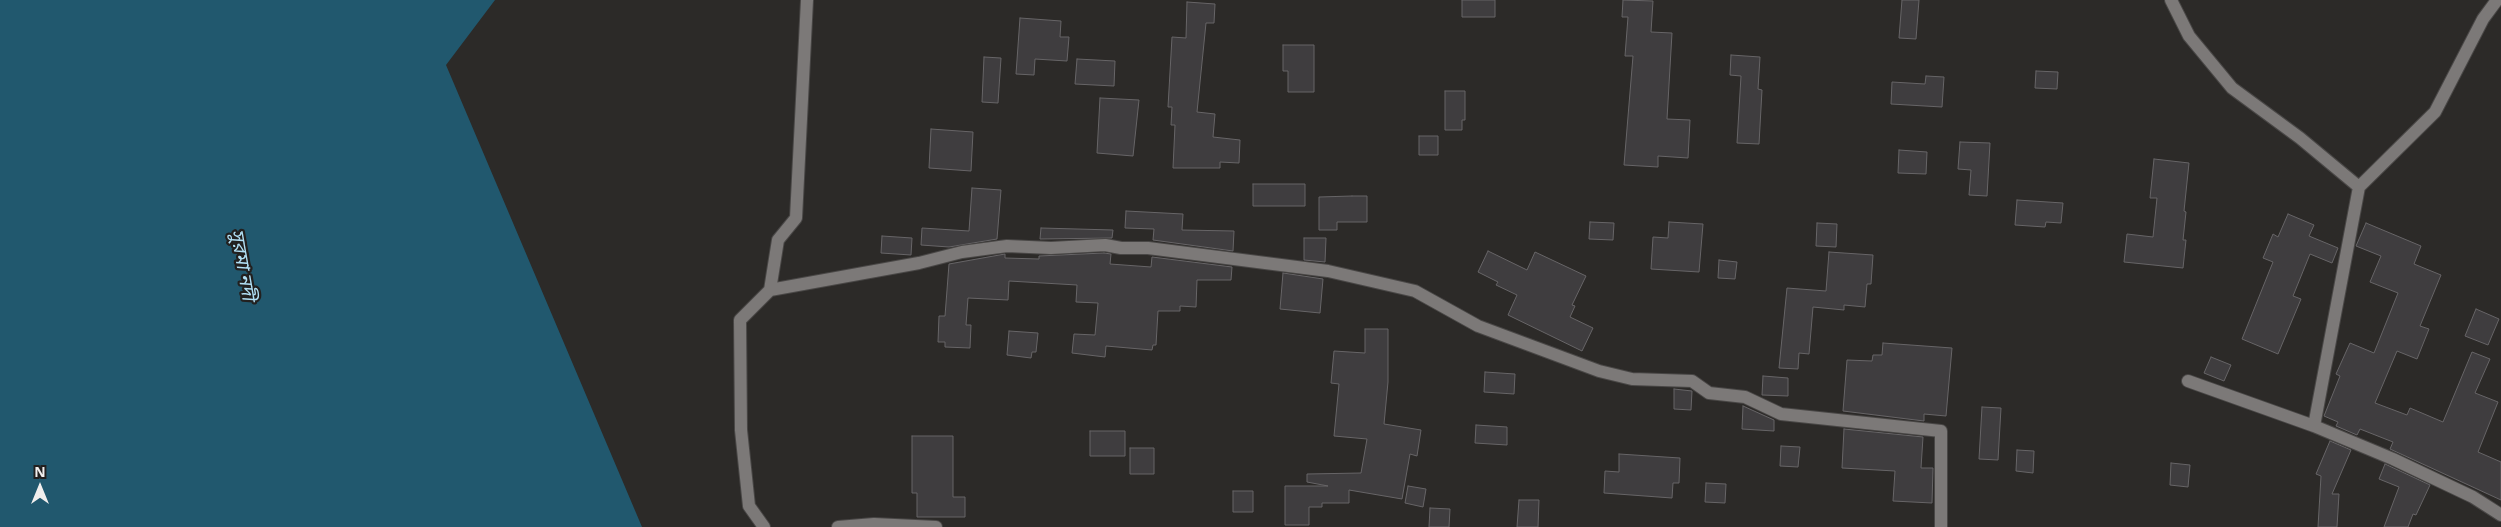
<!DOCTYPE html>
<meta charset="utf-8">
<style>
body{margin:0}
#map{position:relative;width:2501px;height:527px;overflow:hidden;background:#2c2a28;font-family:"Noto Sans",sans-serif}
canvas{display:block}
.north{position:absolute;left:15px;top:462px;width:50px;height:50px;-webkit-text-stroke:4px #22201f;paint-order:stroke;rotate:0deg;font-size:14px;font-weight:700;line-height:20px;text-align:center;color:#f1efee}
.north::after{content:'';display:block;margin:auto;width:18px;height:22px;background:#f1efee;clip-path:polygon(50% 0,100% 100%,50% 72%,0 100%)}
</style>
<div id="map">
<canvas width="2501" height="527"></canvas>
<div class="north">N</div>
</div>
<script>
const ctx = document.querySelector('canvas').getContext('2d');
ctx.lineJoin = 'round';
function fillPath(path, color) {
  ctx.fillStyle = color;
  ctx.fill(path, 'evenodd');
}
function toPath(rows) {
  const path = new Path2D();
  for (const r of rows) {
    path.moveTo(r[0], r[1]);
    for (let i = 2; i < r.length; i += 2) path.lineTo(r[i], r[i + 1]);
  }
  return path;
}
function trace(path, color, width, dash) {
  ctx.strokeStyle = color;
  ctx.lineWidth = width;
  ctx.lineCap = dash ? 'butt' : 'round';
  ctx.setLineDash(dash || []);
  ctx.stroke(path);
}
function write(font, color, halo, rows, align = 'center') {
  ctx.font = font + ' "Noto Sans","Noto Sans Bengali",sans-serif';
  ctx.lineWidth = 4.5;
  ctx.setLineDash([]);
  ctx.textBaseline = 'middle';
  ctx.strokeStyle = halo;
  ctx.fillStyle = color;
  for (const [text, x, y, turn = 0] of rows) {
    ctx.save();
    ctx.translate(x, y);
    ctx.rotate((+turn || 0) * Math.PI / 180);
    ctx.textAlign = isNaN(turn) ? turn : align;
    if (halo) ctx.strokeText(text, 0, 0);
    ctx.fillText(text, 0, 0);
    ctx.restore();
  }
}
fillPath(toPath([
 [0,0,495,0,446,65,642,527,0,527]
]), '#21586e');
const building = toPath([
 [1462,0,1495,0,1495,17,1462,17,1462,0],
 [1623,0,1653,1,1651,32,1672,33,1667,119,1690,120,1688,158,1658,156,1658,167,1624,165,1633,56,1625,56,1628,17,1622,17,1623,0],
 [1902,0,1919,0,1916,39,1899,38,1902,0],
 [1187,2,1215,4,1214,23,1206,23,1197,112,1215,114,1213,137,1240,140,1239,163,1220,162,1220,168,1173,168,1175,125,1171,125,1172,107,1168,107,1172,37,1186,38,1187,2],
 [1020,18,1061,21,1060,37,1069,37,1067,61,1035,59,1034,75,1016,74,1020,18],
 [1283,45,1314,45,1314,92,1288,92,1288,71,1283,71,1283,45],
 [1731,55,1760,57,1758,89,1762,90,1759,144,1737,143,1741,76,1730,75,1731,55],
 [984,57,1001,58,998,103,982,102,984,57],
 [1077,59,1115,61,1114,86,1075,84,1077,59],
 [2036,71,2058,72,2057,89,2035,88,2036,71],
 [1926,76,1944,77,1942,107,1891,104,1892,82,1925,84,1926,76],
 [1445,91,1465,91,1465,120,1462,120,1462,130,1445,130,1445,91],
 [1100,98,1139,100,1133,156,1097,153,1100,98],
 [931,129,973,132,971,171,929,168,931,129],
 [1419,136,1438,136,1438,155,1419,155,1419,136],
 [1960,142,1990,143,1987,196,1969,195,1971,170,1958,169,1960,142],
 [1899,150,1927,152,1926,174,1898,173,1899,150],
 [2154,159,2189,163,2184,211,2186,212,2183,240,2186,240,2183,268,2124,262,2127,234,2153,237,2157,198,2150,198,2154,159],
 [1253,184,1305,184,1305,206,1253,206,1253,184],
 [972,188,1001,190,997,239,949,247,921,245,922,228,969,231,972,188],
 [1352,196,1367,196,1367,222,1337,222,1337,230,1319,230,1319,197,1352,196],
 [2017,200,2063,203,2061,223,2046,222,2045,227,2015,225,2017,200],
 [1126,211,1183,214,1182,230,1234,231,1233,251,1153,240,1154,229,1125,228,1126,211],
 [2288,214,2314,225,2309,236,2338,248,2332,263,2310,254,2293,296,2301,299,2278,354,2242,339,2273,262,2263,258,2273,234,2278,237,2288,214],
 [1590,222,1614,223,1613,240,1589,239,1590,222],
 [1669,222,1703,224,1699,272,1651,269,1653,237,1668,238,1669,222],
 [1817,223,1837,224,1836,247,1816,246,1817,223],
 [2366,223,2421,246,2414,264,2441,275,2420,326,2429,329,2417,359,2397,351,2375,403,2407,415,2410,408,2443,422,2472,352,2490,359,2475,393,2498,402,2478,452,2501,462,2501,500,2390,449,2393,442,2360,429,2357,435,2336,426,2338,422,2324,416,2340,376,2336,374,2350,343,2374,353,2398,293,2370,282,2381,256,2356,246,2366,223],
 [1041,228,1113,230,1112,238,1040,239,1041,228],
 [882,236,912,238,911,255,881,253,882,236],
 [1304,238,1326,238,1325,262,1304,260,1304,238],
 [1488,251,1527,270,1535,252,1586,276,1572,305,1575,306,1570,317,1593,328,1582,351,1508,315,1517,295,1496,285,1498,282,1478,272,1488,251],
 [1829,252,1873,255,1871,284,1867,284,1865,307,1844,305,1844,310,1813,307,1809,354,1799,353,1798,369,1779,368,1787,288,1826,291,1829,252],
 [1104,253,1111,254,1110,264,1151,267,1152,257,1232,267,1231,280,1197,280,1196,307,1180,306,1180,311,1158,311,1156,345,1153,345,1152,350,1106,346,1105,357,1072,353,1074,334,1095,335,1098,303,1076,302,1077,285,1009,281,1008,300,968,298,966,325,971,325,970,348,945,347,945,342,938,342,939,316,945,316,949,264,1005,254,1005,258,1039,259,1039,256,1104,253],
 [1719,260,1737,262,1735,279,1718,278,1719,260],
 [1283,273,1323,279,1320,313,1280,309,1283,273],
 [2476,309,2499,319,2488,345,2465,336,2476,309],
 [1365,329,1388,329,1388,382,1384,424,1421,430,1417,456,1410,454,1402,499,1349,490,1349,503,1322,503,1322,507,1309,507,1309,525,1285,525,1285,486,1328,486,1307,482,1307,474,1361,473,1367,439,1334,436,1339,384,1331,383,1334,351,1365,353,1365,329],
 [1009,331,1038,333,1036,352,1032,352,1031,358,1007,355,1009,331],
 [1883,343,1952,348,1946,416,1924,414,1924,421,1843,411,1847,360,1872,361,1873,355,1882,355,1883,343],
 [2211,357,2231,365,2224,381,2204,373,2211,357],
 [1485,372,1515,374,1514,394,1484,392,1485,372],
 [1763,376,1788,378,1788,396,1762,395,1763,376],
 [1674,389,1692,391,1691,410,1674,409,1674,389],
 [1743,406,1774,420,1774,431,1742,429,1743,406],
 [1982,407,2001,408,1998,460,1979,459,1982,407],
 [1476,425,1507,427,1507,445,1475,443,1476,425],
 [1844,429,1923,437,1921,468,1933,468,1932,503,1893,501,1895,471,1842,468,1844,429],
 [1090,431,1125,431,1125,456,1090,456,1090,431],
 [912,436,953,436,953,497,965,497,965,517,917,517,917,493,912,493,912,436],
 [2330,441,2351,450,2332,494,2339,494,2337,527,2318,527,2321,476,2316,474,2330,441],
 [1781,446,1800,447,1798,467,1780,466,1781,446],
 [1130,448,1154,448,1154,474,1130,474,1130,448],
 [2017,450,2034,451,2033,473,2016,471,2017,450],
 [1619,454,1680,458,1679,483,1673,483,1672,498,1604,493,1605,471,1619,472,1619,454],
 [2171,463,2190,465,2188,487,2170,485,2171,463],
 [2385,464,2430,485,2416,515,2413,514,2408,527,2384,527,2399,487,2379,479,2385,464],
 [1706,483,1726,484,1725,503,1705,502,1706,483],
 [1408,486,1426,489,1423,507,1405,503,1408,486],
 [1233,491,1253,491,1253,512,1233,512,1233,491],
 [1519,500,1539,500,1538,527,1517,527,1519,500],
 [1430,508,1450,509,1449,527,1429,527,1430,508]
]);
fillPath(building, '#3f3d3f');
trace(building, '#676567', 1);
const street = toPath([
 [2171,0,2189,36,2232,88,2300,138,2359,187],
 [770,290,919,263,962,252,1007,246,1051,248,1105,245,1121,248,1148,248,1328,271,1415,291,1478,326,1599,371,1632,379,1692,381,1709,393,1745,397,1781,414,1941,431,1941,527],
 [2188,381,2314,426,2393,459,2473,497,2501,515],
 [2314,426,2359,187,2435,112,2483,19,2497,0],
 [764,527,749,506,741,430,740,320,770,290,778,240,796,218,807,0],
 [838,527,874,524,936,527]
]);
trace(street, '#494746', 14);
trace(street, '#7c7978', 12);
write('italic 19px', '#b0dff4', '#22201f', [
 ["সুরমা নদী",242,265,80]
]);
</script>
